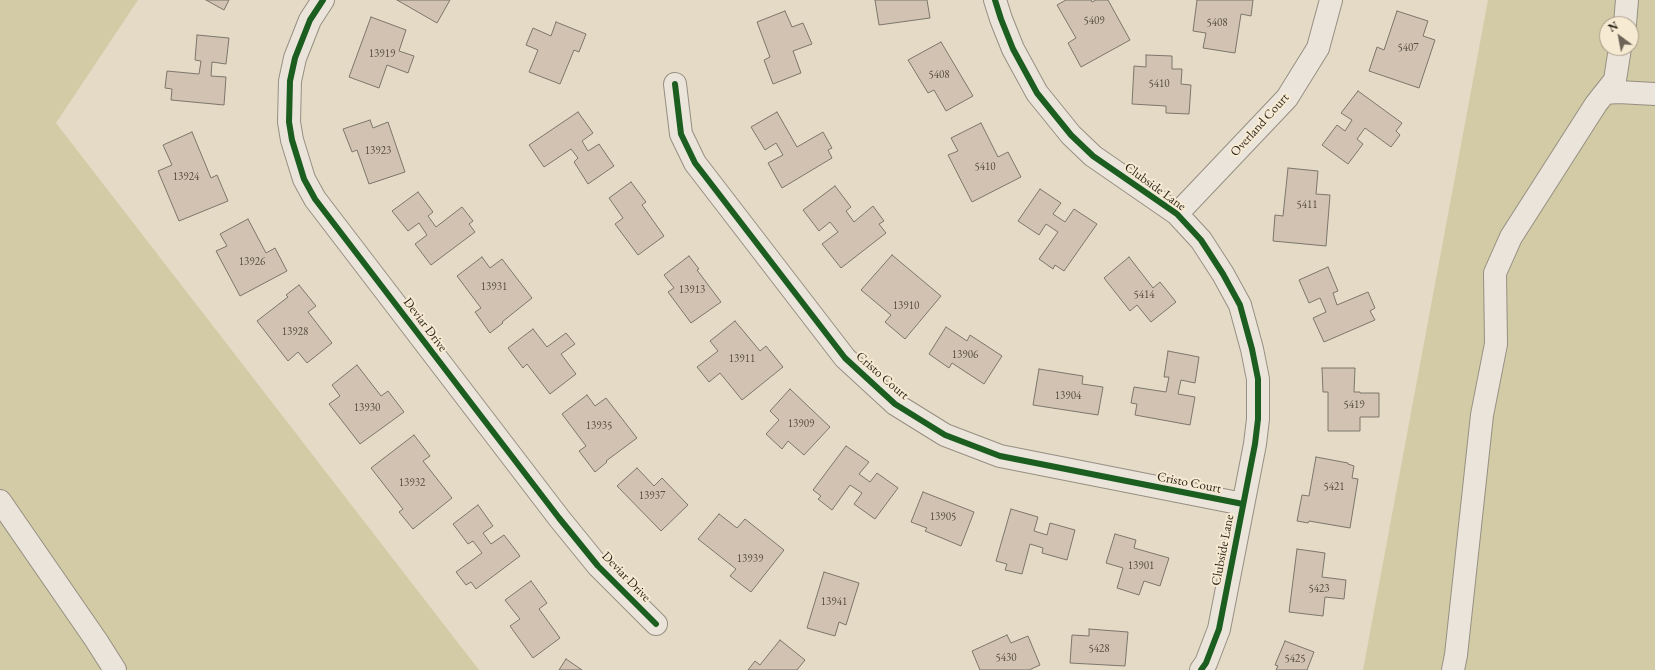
<!DOCTYPE html>
<style>
body{margin:0}
#map{position:relative;width:1655px;height:670px;overflow:hidden;background:#e5dac6;font-family:"EB Garamond",serif}
canvas{display:block}
.north{position:absolute;left:1599px;top:16px;width:40px;height:40px;box-sizing:border-box;background:#f7ead2;border:1px solid #a69b89;border-radius:50%;rotate:328deg;font-size:11px;font-weight:700;line-height:16px;text-align:center;color:#2c251b}
.north::after{content:'';display:block;margin:auto;width:14px;height:18px;background:#6d6457;clip-path:polygon(50% 0,100% 100%,50% 72%,0 100%)}
</style>
<div id="map">
<canvas width="1655" height="670"></canvas>
<div class="north">N</div>
</div>
<script>
const ctx = document.querySelector('canvas').getContext('2d');
ctx.lineJoin = 'round';
function fillPath(path, color) {
  ctx.fillStyle = color;
  ctx.fill(path, 'evenodd');
}
function toPath(rows) {
  const path = new Path2D();
  for (const r of rows) {
    path.moveTo(r[0], r[1]);
    for (let i = 2; i < r.length; i += 2) path.lineTo(r[i], r[i + 1]);
  }
  return path;
}
function trace(path, color, width, dash) {
  ctx.strokeStyle = color;
  ctx.lineWidth = width;
  ctx.lineCap = dash ? 'butt' : 'round';
  ctx.setLineDash(dash || []);
  ctx.stroke(path);
}
function write(font, color, halo, rows, align = 'center') {
  ctx.font = font + ' "EB Garamond",serif';
  ctx.lineWidth = 4;
  ctx.setLineDash([]);
  ctx.textBaseline = 'middle';
  ctx.strokeStyle = halo;
  ctx.fillStyle = color;
  for (const [text, x, y, turn = 0] of rows) {
    ctx.save();
    ctx.translate(x, y);
    ctx.rotate((+turn || 0) * Math.PI / 180);
    ctx.textAlign = isNaN(turn) ? turn : align;
    if (halo) ctx.strokeText(text, 0, 0);
    ctx.fillText(text, 0, 0);
    ctx.restore();
  }
}
fillPath(toPath([
 [0,0,138,0,56,123,479,670,0,670],
 [1488,0,1655,0,1655,670,1363,670],
 [1607,24,1631,24,1631,48,1607,48]
]), '#d2cba5');
const building = toPath([
 [206,0,229,0,224,10,206,0],
 [397,0,450,0,437,23,397,0],
 [875,0,927,0,930,18,879,25,875,0],
 [1066,0,1091,0,1092,2,1096,0,1108,0,1130,40,1081,67,1068,43,1076,38,1057,5,1066,0],
 [1197,0,1253,0,1251,16,1241,14,1235,53,1203,48,1206,33,1193,31,1197,0],
 [785,11,792,27,803,23,812,44,793,51,801,73,773,84,764,60,770,57,757,22,785,11],
 [1397,11,1428,21,1423,36,1435,40,1419,88,1369,71,1377,47,1384,50,1397,11],
 [371,17,406,30,399,51,414,56,408,73,387,65,379,88,349,77,371,17],
 [556,22,586,34,579,52,574,50,560,84,529,72,538,50,526,45,533,28,551,36,556,22],
 [197,35,229,38,226,64,212,62,211,76,226,77,224,105,171,100,172,89,165,88,167,71,199,74,201,61,195,60,197,35],
 [941,42,973,96,946,111,934,90,928,93,908,60,941,42],
 [1146,55,1172,56,1172,69,1182,69,1181,84,1191,85,1189,114,1166,113,1166,106,1132,104,1134,66,1146,67,1146,55],
 [1358,91,1402,123,1396,131,1400,135,1391,147,1365,128,1357,139,1363,144,1348,164,1322,145,1337,125,1345,131,1352,120,1341,113,1358,91],
 [578,112,593,133,582,141,588,151,599,144,614,166,588,184,574,162,578,158,571,149,544,167,529,145,578,112],
 [777,112,797,147,823,132,832,148,828,150,832,158,782,188,768,163,783,155,776,143,765,150,751,127,777,112],
 [370,120,373,128,388,122,405,172,369,184,357,150,352,152,343,129,370,120],
 [981,123,998,157,1008,152,1021,177,972,202,948,155,958,151,951,138,981,123],
 [192,132,211,178,217,175,228,201,179,221,158,171,172,165,163,145,192,132],
 [1288,168,1318,171,1316,194,1330,195,1326,246,1273,241,1275,215,1283,216,1288,168],
 [631,182,646,202,642,205,664,236,638,255,615,224,623,218,609,198,631,182],
 [835,186,851,207,846,211,854,222,873,206,884,221,879,224,886,233,841,268,822,244,838,232,830,222,819,231,803,210,835,186],
 [1040,189,1061,203,1053,214,1065,222,1074,209,1097,224,1064,271,1055,265,1053,269,1039,259,1058,232,1046,224,1039,235,1018,221,1040,189],
 [418,192,433,212,428,216,436,227,462,207,473,221,469,224,475,232,431,265,415,244,427,235,419,223,408,231,392,211,418,192],
 [248,219,266,253,275,248,287,271,240,296,216,251,227,246,220,234,248,219],
 [892,255,941,296,905,339,885,322,891,315,861,290,892,255],
 [689,256,699,269,697,270,721,302,691,323,668,292,674,288,664,275,689,256],
 [482,257,490,268,502,259,532,298,502,322,503,323,490,333,475,312,481,308,457,276,482,257],
 [1129,257,1153,288,1160,282,1176,302,1151,322,1137,305,1130,311,1104,278,1129,257],
 [1328,267,1338,291,1333,293,1337,305,1368,292,1375,308,1370,311,1375,320,1324,342,1313,318,1326,312,1320,298,1309,303,1299,280,1328,267],
 [299,285,316,306,308,312,332,343,307,363,298,352,288,361,257,321,288,297,286,295,299,285],
 [735,321,760,351,766,346,783,367,742,400,720,373,709,382,697,367,718,351,710,341,735,321],
 [946,327,967,341,970,335,1002,356,984,384,952,363,949,368,929,354,946,327],
 [533,329,547,347,566,333,575,344,561,354,576,374,550,394,527,364,523,368,508,348,533,329],
 [1168,351,1199,357,1195,383,1181,380,1178,394,1195,397,1190,425,1135,415,1137,404,1131,403,1134,387,1166,392,1169,377,1164,377,1168,351],
 [357,365,381,396,388,391,404,412,360,444,329,404,340,396,332,385,357,365],
 [1322,368,1355,368,1354,392,1360,392,1360,393,1379,393,1379,417,1360,417,1360,431,1328,431,1328,392,1323,392,1322,368],
 [1039,369,1083,376,1082,384,1103,387,1098,415,1033,405,1039,369],
 [790,389,830,427,804,455,788,441,782,449,766,434,779,420,770,411,790,389],
 [587,395,595,406,606,398,637,438,606,461,607,462,595,472,579,451,586,446,562,414,587,395],
 [414,435,430,456,423,461,452,498,413,529,399,512,403,509,371,468,414,435],
 [846,446,869,462,859,474,870,482,877,473,898,488,875,519,854,504,862,493,850,485,832,510,818,499,821,496,813,490,846,446],
 [1316,457,1348,463,1348,464,1354,466,1352,478,1358,479,1350,528,1309,521,1308,523,1297,521,1302,495,1309,496,1316,457],
 [637,468,654,486,662,478,688,505,661,531,617,486,637,468],
 [923,492,974,512,961,546,925,531,927,528,911,522,923,492],
 [478,505,493,526,483,533,491,544,504,535,520,556,476,589,471,582,466,585,456,572,482,553,473,541,468,544,453,524,478,505],
 [1011,509,1038,517,1034,531,1047,535,1050,523,1075,530,1067,560,1042,553,1043,548,1030,544,1022,574,1005,570,1007,564,996,561,1011,509],
 [719,514,737,528,745,519,784,550,751,592,730,576,736,569,698,539,719,514],
 [1115,534,1136,540,1134,548,1169,558,1160,586,1144,581,1139,595,1117,588,1123,568,1106,563,1115,534],
 [1297,549,1325,553,1322,577,1346,580,1344,599,1325,597,1323,616,1289,612,1297,549],
 [824,572,859,583,846,625,839,622,835,636,807,628,824,572],
 [531,581,547,603,539,609,560,638,533,658,510,626,520,619,505,600,531,581],
 [1089,629,1128,632,1125,666,1070,663,1072,635,1089,636,1089,629],
 [1007,635,1011,643,1028,636,1040,665,1029,670,980,670,972,651,1007,635],
 [780,640,805,660,797,670,748,670,755,661,760,665,780,640],
 [1285,641,1314,652,1307,670,1276,670,1278,666,1275,665,1285,641],
 [566,659,582,670,559,670,566,659]
]);
fillPath(building, '#d1c2b1');
trace(building, '#7c766b', 1);
const minor = toPath([
 [323,0,310,20,295,58,290,81,289,122,292,140,304,179,315,199,559,518,598,566,656,624],
 [995,0,1001,19,1013,49,1037,93,1071,135,1093,156,1177,214,1201,240,1223,274,1240,305,1252,349,1258,379,1258,419,1255,444,1219,629,1206,663,1201,670],
 [1625,24,1627,0],
 [675,84,681,134,695,163,845,358,895,404,945,435,1000,456,1243,504],
 [1605,93,1618,92,1655,94],
 [1177,214,1287,98,1318,48,1331,0],
 [0,501,96,640,115,670],
 [1453,670,1456,655,1482,415,1496,344,1495,273,1511,237,1596,104,1615,80,1620,48]
]);
trace(minor, '#968f82', 24);
trace(minor, '#eae4da', 22);
trace(toPath([
 [323,0,310,20,295,58,290,81,289,122,292,140,304,179,315,199,559,518,598,566,656,624],
 [995,0,1001,19,1013,49,1037,93,1071,135,1093,156,1177,214,1201,240,1223,274,1240,305,1252,349,1258,379,1258,419,1255,444,1219,629,1206,663,1201,670],
 [675,84,681,134,695,163,845,358,895,404,945,435,1000,456,1243,504]
]), '#1b5e20', 6);
write('11px', '#564d41', null, [
 ["5409",1094,21],
 ["5408",1217,23],
 ["5407",1408,48],
 ["13919",382,54],
 ["5408",939,75],
 ["5410",1159,84],
 ["13923",378,151],
 ["5410",985,167],
 ["13924",186,177],
 ["5411",1307,205],
 ["13926",252,262],
 ["13931",494,287],
 ["13913",692,290],
 ["5414",1144,295],
 ["13910",906,306],
 ["13928",295,332],
 ["13906",965,355],
 ["13911",742,359],
 ["13904",1068,396],
 ["5419",1354,405],
 ["13930",367,408],
 ["13909",801,424],
 ["13935",599,426],
 ["13932",412,483],
 ["5421",1334,487],
 ["13937",652,496],
 ["13905",943,517],
 ["13939",750,559],
 ["13901",1141,566],
 ["5423",1319,589],
 ["13941",834,602],
 ["5428",1099,649],
 ["5430",1006,658],
 ["5425",1295,659]
]);
write('13px', '#2c251b', '#f7ead2', [
 ["Overland Court",1260,125,-48],
 ["Clubside Lane",1155,187,36],
 ["Deviar Drive",425,325,53],
 ["Cristo Court",882,376,41],
 ["Cristo Court",1189,483,11],
 ["Clubside Lane",1223,550,-79],
 ["Deviar Drive",626,577,46]
]);
</script>
